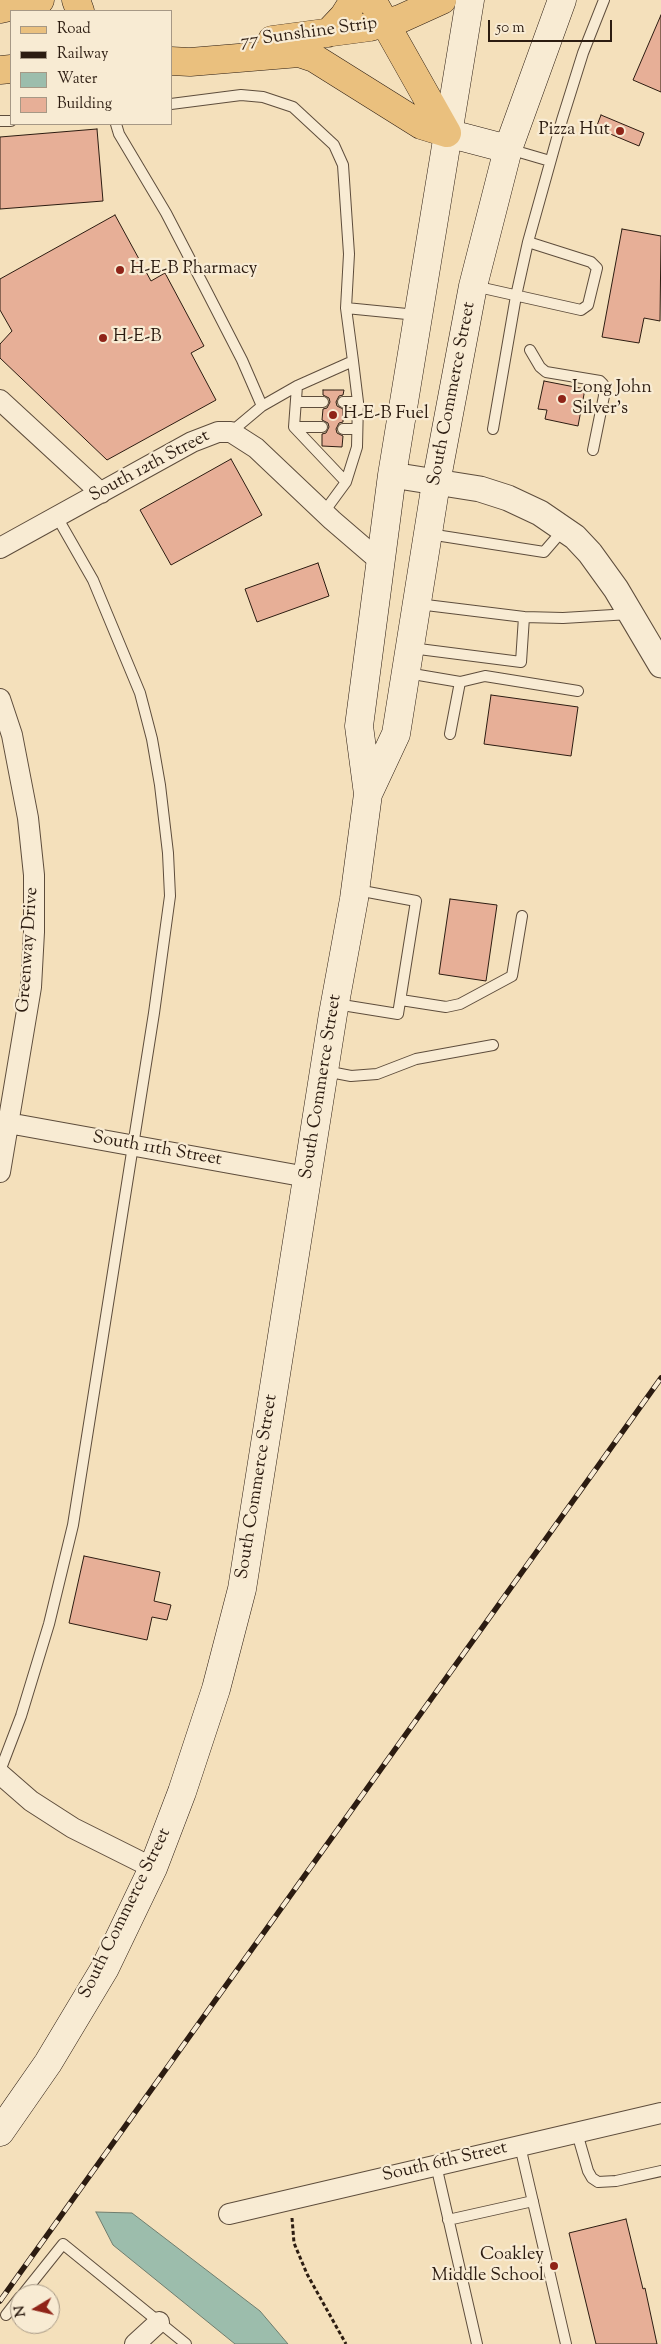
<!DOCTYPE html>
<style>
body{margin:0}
#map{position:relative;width:661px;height:2344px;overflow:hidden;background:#f4e0bb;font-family:"Sorts Mill Goudy",serif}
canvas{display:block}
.legend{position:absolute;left:10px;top:10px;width:162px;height:115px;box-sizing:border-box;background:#f8ebd3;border:1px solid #a69885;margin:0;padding:6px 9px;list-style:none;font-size:15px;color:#2c1c11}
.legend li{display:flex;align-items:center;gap:10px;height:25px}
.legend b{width:25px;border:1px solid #a69885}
.north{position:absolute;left:10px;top:2284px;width:50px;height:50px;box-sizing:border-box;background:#f8ebd3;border:1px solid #a69885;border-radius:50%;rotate:261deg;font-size:14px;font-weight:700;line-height:20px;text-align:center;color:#2c1c11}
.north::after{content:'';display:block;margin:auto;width:18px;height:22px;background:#8f2418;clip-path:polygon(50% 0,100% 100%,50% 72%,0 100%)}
.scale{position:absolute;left:488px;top:20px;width:124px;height:22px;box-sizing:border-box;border:2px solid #2c1c11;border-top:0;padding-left:6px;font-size:15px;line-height:18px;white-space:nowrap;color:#2c1c11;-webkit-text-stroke:4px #f8ebd3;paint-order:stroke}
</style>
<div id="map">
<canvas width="661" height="2344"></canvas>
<ul class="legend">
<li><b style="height:6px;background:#eac07e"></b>Road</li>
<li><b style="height:6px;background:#2c1c11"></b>Railway</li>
<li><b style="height:14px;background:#9cbdac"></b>Water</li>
<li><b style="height:14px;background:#e7af97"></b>Building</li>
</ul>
<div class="north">N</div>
<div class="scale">50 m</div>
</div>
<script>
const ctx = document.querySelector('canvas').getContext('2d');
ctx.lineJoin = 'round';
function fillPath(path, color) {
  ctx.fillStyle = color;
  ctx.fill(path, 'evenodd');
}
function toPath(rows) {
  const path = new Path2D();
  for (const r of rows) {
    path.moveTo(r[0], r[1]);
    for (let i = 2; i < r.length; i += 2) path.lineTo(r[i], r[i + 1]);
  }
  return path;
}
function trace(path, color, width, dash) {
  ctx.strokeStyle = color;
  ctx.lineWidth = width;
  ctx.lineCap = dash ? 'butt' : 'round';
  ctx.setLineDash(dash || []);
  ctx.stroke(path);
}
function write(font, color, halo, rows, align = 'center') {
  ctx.font = font + ' "Sorts Mill Goudy",serif';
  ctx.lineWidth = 4.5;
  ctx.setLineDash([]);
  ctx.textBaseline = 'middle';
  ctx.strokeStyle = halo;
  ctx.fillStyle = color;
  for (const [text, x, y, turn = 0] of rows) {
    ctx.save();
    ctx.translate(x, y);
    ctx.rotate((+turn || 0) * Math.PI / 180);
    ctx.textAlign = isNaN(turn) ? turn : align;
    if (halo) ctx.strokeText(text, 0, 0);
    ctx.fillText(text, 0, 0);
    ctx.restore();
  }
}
const water = toPath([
 [96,2212,132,2213,260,2311,288,2344,235,2344,113,2245,96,2212]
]);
fillPath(water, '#9cbdac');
trace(water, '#6f7d6e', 1);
const building = toPath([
 [661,15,661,92,633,80,661,15],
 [601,115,644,133,639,146,596,128,601,115],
 [97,129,103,201,0,209,0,137,97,129],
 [115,215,151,281,165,273,204,346,191,353,216,400,107,460,0,358,0,344,12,331,0,310,0,279,115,215],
 [622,229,661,236,660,321,644,318,639,343,602,337,622,229],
 [544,381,585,389,578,426,545,419,547,410,538,409,544,381],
 [323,390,344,390,343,395,339,396,336,402,337,406,343,409,343,422,339,423,336,429,337,433,343,436,342,447,322,446,322,434,326,433,329,427,328,423,322,420,323,409,327,408,330,402,329,398,323,395,323,390],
 [231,459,262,515,171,565,140,510,231,459],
 [318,563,329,596,257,622,245,589,318,563],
 [491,695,578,707,571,756,484,744,491,695],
 [450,899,497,905,486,981,439,974,450,899],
 [84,1556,160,1572,154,1601,171,1605,167,1620,152,1617,147,1640,69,1623,84,1556],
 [626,2219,643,2289,645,2288,657,2344,596,2344,569,2233,626,2219]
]);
fillPath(building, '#e7af97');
trace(building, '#2c1c11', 1);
const service = toPath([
 [171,104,241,95,263,97,293,107,334,145,343,165,349,254,346,308],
 [0,121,11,121],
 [116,124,119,134,166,213,205,288,242,360,262,406],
 [509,149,550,161],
 [474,286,581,310,588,305,597,268,591,262,528,242],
 [530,350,540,367,546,372,600,381,603,384,604,396,593,450],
 [297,386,294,427,346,482,357,447,358,402,353,361],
 [296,402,323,402],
 [343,402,358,402],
 [294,427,322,427],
 [343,429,357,429],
 [493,429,516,296,528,242,562,120,583,53,604,0],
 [231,432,262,406,297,386,353,361,346,308,417,315],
 [324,512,346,482],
 [429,534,544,552,563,530],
 [524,617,563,618,630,614],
 [411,648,521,662,524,617,418,604],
 [407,673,460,682,485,676,578,691],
 [450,734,460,682],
 [401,1000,446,1007,460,1004,512,976,522,916],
 [336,1004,398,1014,416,901,357,890],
 [325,1071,351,1076,377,1074,416,1059,493,1045],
 [0,1771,21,1716,49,1624,73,1525,154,1013,170,896,168,853,160,785,152,739,140,693,93,580,57,517],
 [577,2133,588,2171,592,2178,598,2182,616,2181,661,2171],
 [520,2146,566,2344],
 [436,2165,477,2344],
 [448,2220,533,2201],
 [23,2294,63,2244,186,2344],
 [6,2315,20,2297]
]);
const minor = toPath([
 [0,400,101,493],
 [0,548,192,442,218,432,231,432,256,448,332,520,382,563],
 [0,699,12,735,28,818,34,875,34,932,31,987,0,1172],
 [8,1123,307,1177],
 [0,1774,31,1801,73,1828,153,1868],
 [229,2214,661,2113],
 [135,2344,159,2322]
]);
const tertiary = toPath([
 [392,475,480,489,508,498,540,513,575,537,590,553,616,589,661,665]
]);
const secondary = toPath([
 [447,133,508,149],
 [368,794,396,734,436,483,473,286,508,149,562,0],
 [0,2132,48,2063,105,1968,153,1868,182,1792,216,1689,242,1589,333,1014,354,899,368,794,359,726,392,475,470,0]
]);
const primary = toPath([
 [76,0,80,11],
 [372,0,447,133],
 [0,9,40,0],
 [328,33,344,16,354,0],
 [272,40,370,27,400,19,442,0],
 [171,61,190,62,299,53,314,58,421,125,447,133],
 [0,70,11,69]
]);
trace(service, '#5e4d3c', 12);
trace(minor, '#5e4d3c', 22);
trace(tertiary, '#5e4d3c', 27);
trace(secondary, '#2c1c11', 29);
trace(primary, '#2c1c11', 29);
trace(toPath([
 [292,2218,294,2243,307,2274,346,2344]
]), '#2c1c11', 3, [4, 2.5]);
trace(service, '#f8ebd3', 10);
trace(minor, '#f8ebd3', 20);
trace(tertiary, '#f8ebd3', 25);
trace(secondary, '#f8ebd3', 28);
trace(primary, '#eac07e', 28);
const rail = toPath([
 [0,2301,661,1378]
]);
trace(rail, '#2c1c11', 5.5);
trace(rail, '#f8ebd3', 4, [11]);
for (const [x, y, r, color] of [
 [620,131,5,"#8f2418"],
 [120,270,5,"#8f2418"],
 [103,338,5,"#8f2418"],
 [562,399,5,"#8f2418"],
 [333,415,5,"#8f2418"],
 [554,2266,5,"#8f2418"]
]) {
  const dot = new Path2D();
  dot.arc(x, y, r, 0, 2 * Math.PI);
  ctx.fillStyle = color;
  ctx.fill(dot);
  trace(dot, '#f8ebd3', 2);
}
write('18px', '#2c1c11', '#f8ebd3', [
 ["77 Sunshine Strip",309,34,-8],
 ["South Commerce Street",453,394,-79],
 ["South 12th Street",150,467,-28],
 ["Greenway Drive",29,950,-86],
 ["South Commerce Street",322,1087,-81],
 ["South 11th Street",157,1150,10],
 ["South Commerce Street",258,1487,-81],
 ["South Commerce Street",126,1914,-64],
 ["South 6th Street",445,2163,-13]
]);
write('18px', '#2c1c11', '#f8ebd3', [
 ["Pizza Hut",610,131,"right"],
 ["H-E-B Pharmacy",130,270],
 ["H-E-B",113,338],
 ["Long John",572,389],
 ["Silver's",572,410],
 ["H-E-B Fuel",343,415],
 ["Coakley",544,2256,"right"],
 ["Middle School",544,2277,"right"]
], 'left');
</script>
